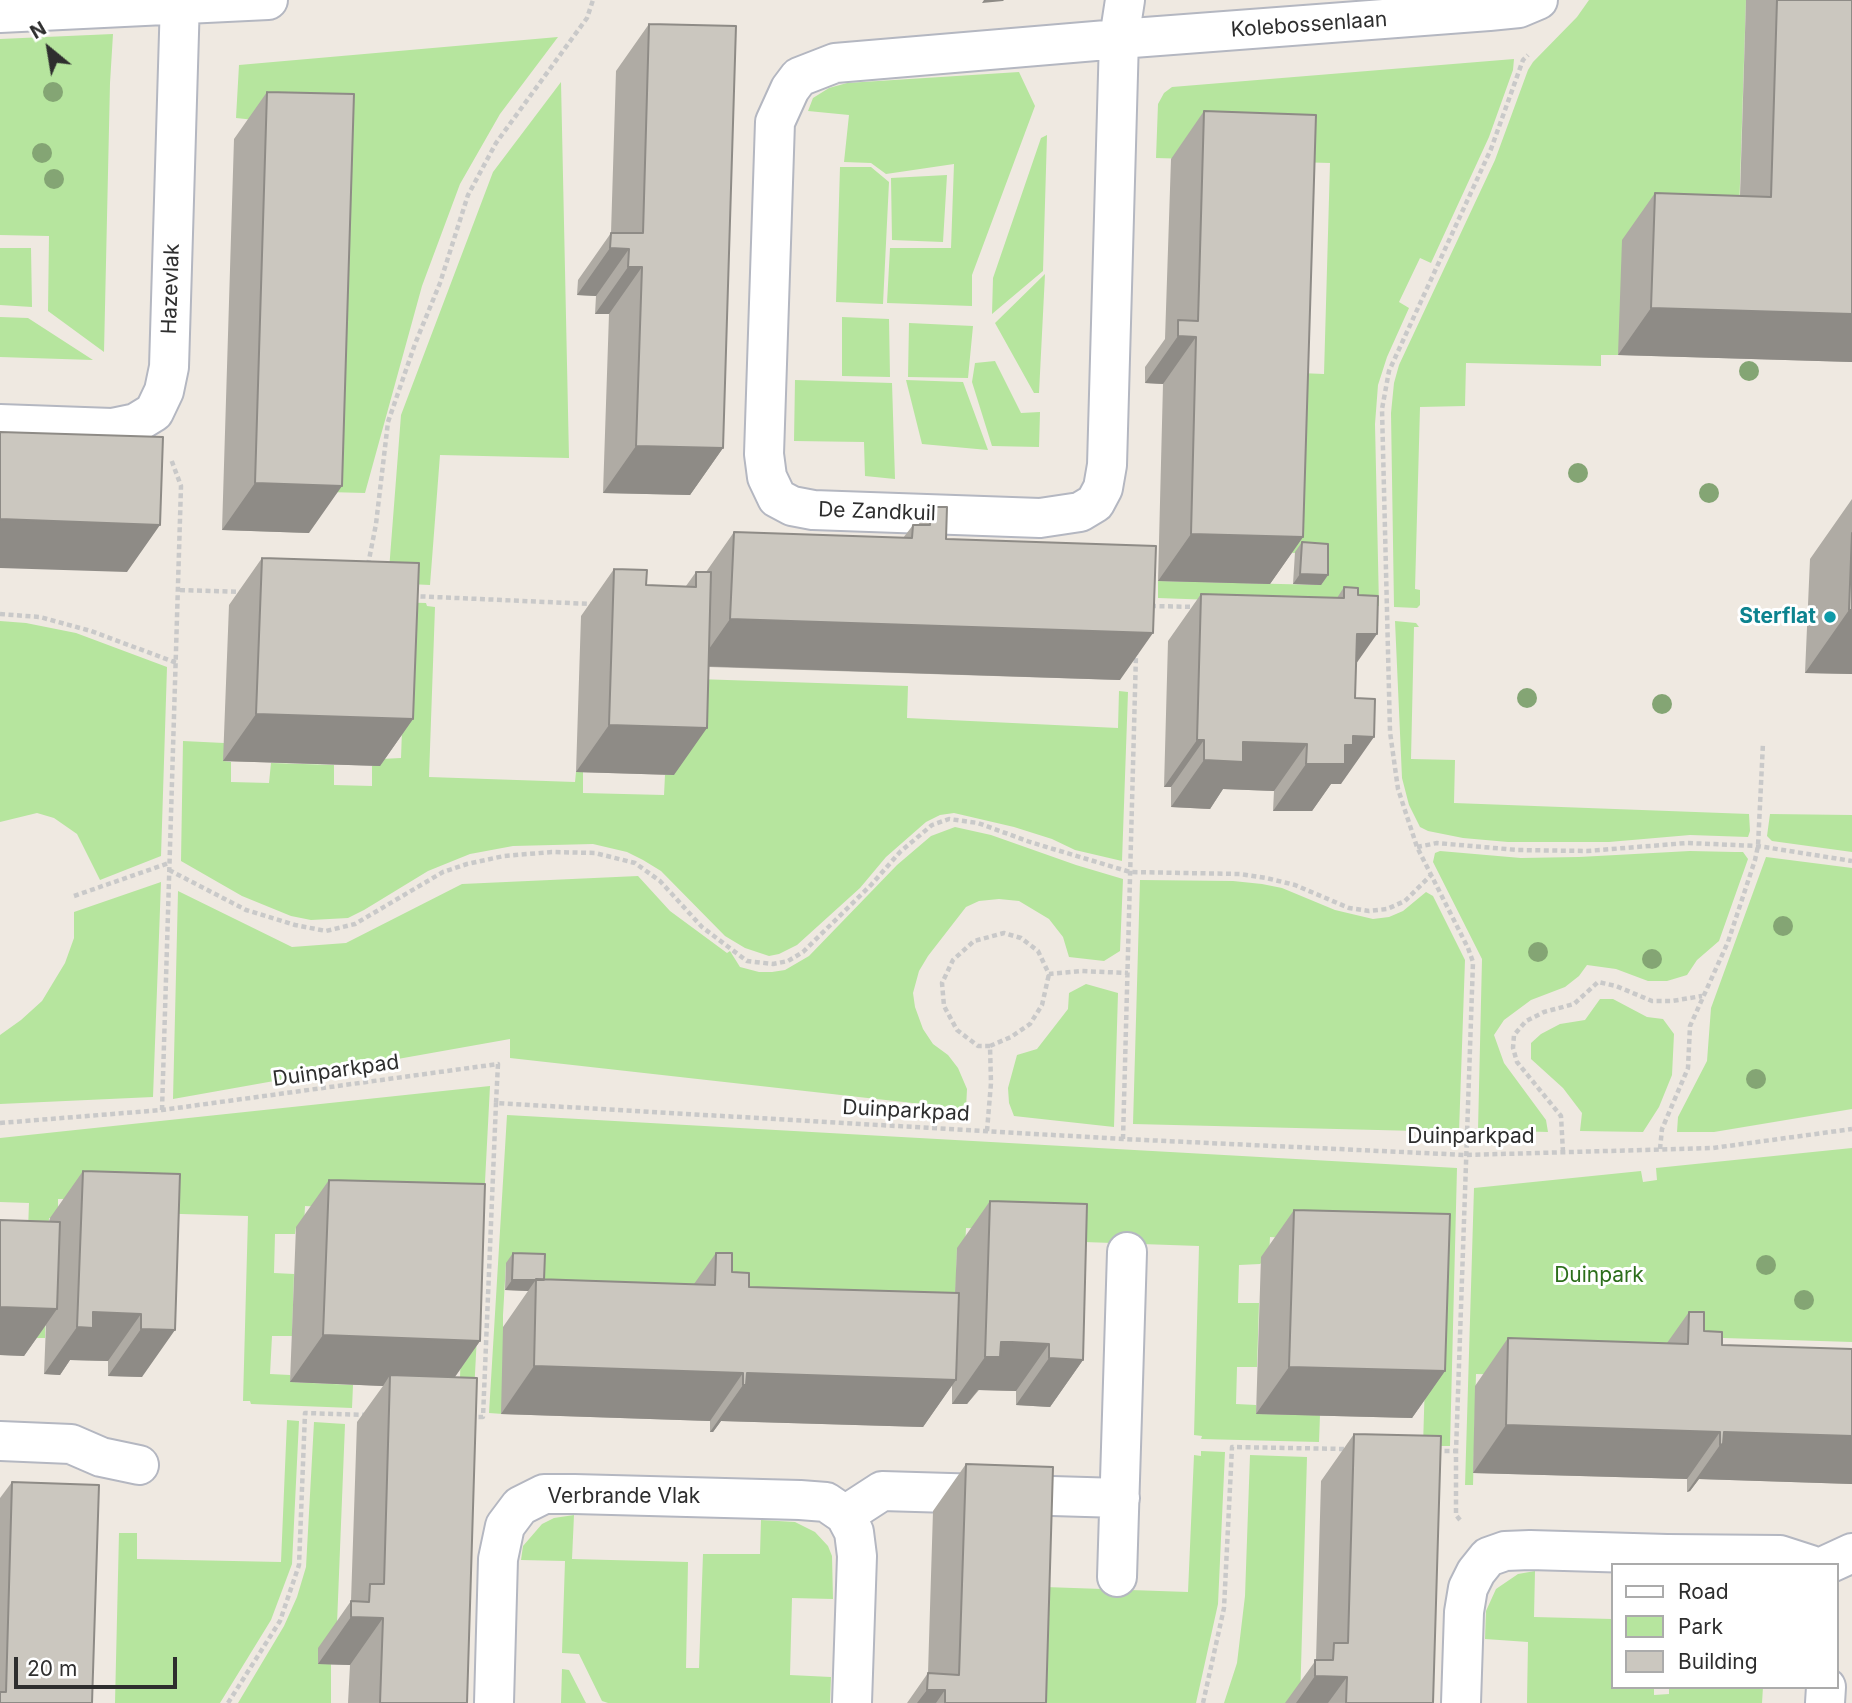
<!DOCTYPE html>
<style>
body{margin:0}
#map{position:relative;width:1852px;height:1703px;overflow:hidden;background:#efe9e1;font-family:Inter,sans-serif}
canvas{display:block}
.legend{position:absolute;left:1611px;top:1563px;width:228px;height:126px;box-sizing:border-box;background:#fff;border:2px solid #ababab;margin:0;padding:9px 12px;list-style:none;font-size:21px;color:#2e2e2e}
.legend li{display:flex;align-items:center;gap:14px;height:35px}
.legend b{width:35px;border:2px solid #ababab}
.north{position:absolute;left:14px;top:14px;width:70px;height:70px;-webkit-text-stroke:5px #fff;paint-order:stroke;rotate:330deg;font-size:19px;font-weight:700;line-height:28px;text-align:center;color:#2e2e2e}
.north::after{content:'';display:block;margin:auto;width:24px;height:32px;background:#2e2e2e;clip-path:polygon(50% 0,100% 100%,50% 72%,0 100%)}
.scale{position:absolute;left:14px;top:1657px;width:163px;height:32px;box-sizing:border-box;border:4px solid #2e2e2e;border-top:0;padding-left:9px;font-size:21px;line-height:24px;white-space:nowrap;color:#2e2e2e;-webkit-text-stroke:5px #fff;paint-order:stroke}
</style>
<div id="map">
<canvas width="1852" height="1703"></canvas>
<ul class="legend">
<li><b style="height:9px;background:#fff"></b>Road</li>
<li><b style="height:19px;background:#b6e59e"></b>Park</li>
<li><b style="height:19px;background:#cbc7bf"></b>Building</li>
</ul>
<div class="north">N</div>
<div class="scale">20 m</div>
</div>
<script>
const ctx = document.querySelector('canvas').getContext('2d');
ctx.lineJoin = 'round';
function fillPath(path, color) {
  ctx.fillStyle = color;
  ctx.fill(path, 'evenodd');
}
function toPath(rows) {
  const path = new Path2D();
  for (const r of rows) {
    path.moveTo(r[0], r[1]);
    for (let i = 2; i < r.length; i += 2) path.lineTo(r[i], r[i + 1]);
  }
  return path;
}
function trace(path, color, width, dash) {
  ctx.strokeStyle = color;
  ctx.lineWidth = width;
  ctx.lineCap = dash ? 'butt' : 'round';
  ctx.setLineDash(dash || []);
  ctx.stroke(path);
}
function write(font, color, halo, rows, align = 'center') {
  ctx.font = font + ' Inter,sans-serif';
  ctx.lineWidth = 6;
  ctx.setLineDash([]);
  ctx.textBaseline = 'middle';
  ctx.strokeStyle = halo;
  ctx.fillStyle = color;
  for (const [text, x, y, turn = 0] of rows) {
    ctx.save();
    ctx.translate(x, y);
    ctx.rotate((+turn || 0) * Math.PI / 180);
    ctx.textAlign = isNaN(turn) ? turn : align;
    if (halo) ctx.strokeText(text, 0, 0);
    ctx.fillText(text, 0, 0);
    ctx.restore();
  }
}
fillPath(toPath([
 [1589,0,1746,0,1738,244,1618,355,1601,355,1601,366,1466,363,1465,406,1420,407,1415,589,1420,590,1420,605,1417,608,1394,607,1391,413,1394,383,1399,365,1495,160,1528,70,1533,62,1577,17],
 [113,34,110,83,104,352,48,311,49,236,0,235,0,39],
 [558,37,500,114,460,184,422,286,365,493,328,492,340,129,236,118,239,65],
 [1514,59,1513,70,1489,137,1431,263,1420,258,1399,302,1409,308,1387,357,1378,385,1375,424,1379,606,1158,598,1158,581,1321,585,1321,554,1271,552,1276,372,1324,374,1330,163,1156,158,1158,104,1164,93,1172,87],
 [1019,72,1035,106,972,275,972,306,887,303,890,248,951,248,954,164,886,174,871,163,844,162,849,115,808,111,813,98,829,88,847,83],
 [561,82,569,458,440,455,430,585,388,583,401,415,493,172],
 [1047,135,1043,271,992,314,993,278,1041,138],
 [840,167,871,167,889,182,883,304,836,302],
 [947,175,943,242,892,240,891,178],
 [0,248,31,248,32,307,0,305],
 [1045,274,1039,393,1034,393,995,323],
 [0,317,28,318,93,360,0,357],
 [842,317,889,319,890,377,842,376],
 [909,323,973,326,968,378,908,377],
 [995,361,1021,413,1040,412,1039,447,992,446,972,382,975,363],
 [795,380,892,383,895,479,865,476,864,442,794,441],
 [906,380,963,382,988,450,922,444],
 [322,600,426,603,427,606,435,607,429,777,575,782,576,772,583,772,583,793,664,795,665,775,674,775,697,679,908,686,907,718,1118,728,1119,691,1128,692,1122,861,1075,850,1052,839,1014,827,954,813,940,815,926,822,886,857,860,888,797,945,779,954,769,956,745,948,725,936,661,871,643,860,627,852,593,844,513,846,470,854,428,871,364,910,348,918,311,920,291,916,242,896,181,861,183,741,224,743,224,761,231,762,231,782,269,783,271,763,334,765,334,785,372,786,372,766,381,759,401,758,406,618],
 [0,621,26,623,76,633,167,667,161,856,100,880,77,834,54,818,37,813,0,822],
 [1395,621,1416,623,1419,627,1414,627,1411,759,1455,760,1454,803,1749,814,1750,831,1748,837,1690,835,1609,842,1508,842,1463,838,1428,831,1420,827,1409,805,1402,778],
 [1770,814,1852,815,1852,852,1772,841,1767,836],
 [955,827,991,835,1076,865,1123,879,1120,951,1104,961,1069,957,1063,937,1049,919,1019,901,999,899,979,901,966,907,928,956,919,971,913,993,915,1007,923,1029,933,1044,948,1055,958,1068,967,1089,966,1109,510,1058,510,1039,173,1099,178,891,292,947,346,943,462,884,638,876,670,911,727,953,730,951,740,967,759,972,772,972,785,970,809,956,897,865,931,836],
 [1440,851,1521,858,1579,857,1690,851,1735,852,1743,852,1748,859,1719,941,1697,960,1687,975,1667,981,1648,981,1616,969,1587,965,1579,976,1565,987,1531,1000,1504,1020,1494,1035,1504,1063,1546,1120,1548,1132,1478,1130,1482,959,1433,862,1435,853],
 [1766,857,1852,868,1852,1109,1714,1132,1677,1132,1678,1117,1707,1061,1711,1008],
 [1140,880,1233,881,1262,884,1282,888,1335,910,1373,919,1389,917,1403,911,1426,892,1433,896,1465,960,1459,1132,1133,1124],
 [161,882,153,1097,0,1104,0,1035,21,1020,42,1001,65,963,74,938,74,912],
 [1086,984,1118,993,1114,1127,1014,1116,1009,1103,1008,1088,1017,1055,1037,1049,1068,1009,1069,993],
 [1600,999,1613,999,1647,1017,1663,1019,1674,1034,1672,1075,1659,1107,1643,1132,1580,1131,1582,1113,1563,1088,1531,1059,1531,1043,1541,1034,1560,1024,1585,1020],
 [490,1086,473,1412,459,1410,464,1250,343,1208,305,1206,304,1227,296,1227,295,1234,275,1234,274,1273,294,1274,292,1336,272,1336,270,1374,290,1375,291,1382,353,1385,352,1408,251,1404,250,1401,243,1401,248,1216,148,1213,140,1200,58,1199,58,1219,49,1218,45,1338,24,1338,29,1203,0,1202,0,1138],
 [507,1115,1457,1168,1450,1446,1423,1446,1428,1280,1307,1239,1270,1237,1269,1257,1260,1264,1239,1265,1238,1303,1259,1303,1257,1367,1237,1367,1236,1404,1256,1405,1257,1414,1320,1415,1319,1442,1201,1439,1202,1436,1194,1435,1199,1246,1055,1241,1047,1231,966,1228,965,1248,957,1248,953,1368,535,1315,538,1265,506,1263,503,1315,503,1414,489,1413],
 [1852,1148,1852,1342,1692,1337,1655,1378,1476,1374,1473,1485,1465,1485,1474,1188,1641,1171,1643,1182,1657,1180,1656,1168],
 [287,1420,299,1421,292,1564,271,1620,220,1703,115,1703,119,1533,137,1533,137,1559,281,1562],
 [314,1422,345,1424,336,1649,318,1648,318,1663,331,1664,331,1703,238,1703,284,1626,297,1597,306,1567],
 [1201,1451,1225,1452,1218,1604,1196,1703,1026,1703,1045,1587,1188,1592,1194,1455,1201,1456],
 [1250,1455,1307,1457,1300,1703,1224,1703,1237,1663,1245,1596],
 [574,1515,572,1559,688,1562,686,1668,699,1668,703,1554,760,1554,761,1520,795,1522,815,1532,828,1546,832,1556,833,1599,792,1598,790,1675,831,1677,830,1703,608,1703,602,1701,579,1654,562,1653,565,1561,521,1560,523,1546,542,1524,554,1518],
 [1535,1571,1534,1617,1612,1619,1612,1687,1654,1687,1654,1695,1669,1694,1669,1687,1763,1687,1762,1703,1527,1703,1528,1642,1485,1639,1486,1611,1496,1589,1518,1574],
 [562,1669,569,1670,586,1703,561,1703]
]), '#b6e59e');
const minor = toPath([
 [1125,0,1119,39,1107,465,1103,488,1095,503,1080,512,1040,518,813,510,792,506,777,498,767,477,764,454,775,122,790,89,799,77,835,63,1119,39,1489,11,1519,8,1538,0],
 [0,13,268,0],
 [0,424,112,428,136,423,154,412,164,391,169,367,180,0],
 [0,1441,71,1444,101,1457,139,1465],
 [845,1515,882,1491,1120,1498],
 [1826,1565,1852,1553],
 [1117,1577,1127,1252],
 [494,1703,498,1559,505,1526,520,1506,544,1494,574,1494,800,1500,826,1502,845,1515,854,1532,857,1556,852,1703],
 [1461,1703,1464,1612,1468,1588,1476,1572,1488,1557,1505,1551,1530,1550,1667,1554,1780,1555,1811,1565],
 [1825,1703,1826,1687]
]);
trace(minor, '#b4b7c1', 42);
trace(toPath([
 [368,565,376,524,388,422,415,344,440,283,468,195,496,143,587,18,593,0],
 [180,590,243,592],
 [412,596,592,604],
 [1151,606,1198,607],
 [0,614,40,617,91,631,177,663],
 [1417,847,1437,843,1517,850,1587,851,1687,843,1758,846,1852,861],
 [169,870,246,910,295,925,326,931,355,924,443,872,467,864,504,856,552,852,595,853,635,863,660,881,702,927,747,961,773,964,788,961,803,952,871,885,900,852,932,825,949,819,978,823,1030,842,1130,872,1240,874,1266,878,1295,885,1349,908,1369,911,1387,909,1405,901,1431,875],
 [74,896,169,863],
 [990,1046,1011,1037,1030,1024,1042,1005,1049,974],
 [162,1110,181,486,171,459],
 [0,1123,162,1110,498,1064,496,1103,1123,1139,1466,1155,1713,1148,1852,1129],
 [987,1131,991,1083,990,1046,978,1046,957,1030,944,1006,942,983,953,960,974,941,1004,933,1021,938,1038,951,1049,974,1081,971,1128,973],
 [1123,1139,1136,654],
 [1660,1149,1662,1129,1688,1068,1690,1026,1728,942,1755,860,1758,846,1763,743],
 [1563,1152,1561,1116,1517,1062,1513,1048,1514,1035,1526,1021,1544,1012,1574,1004,1598,982,1616,986,1652,1001,1672,1001,1702,996],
 [470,1417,483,1417,496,1103],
 [1436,1451,1456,1451],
 [1460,1520,1456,1515,1456,1451,1473,962,1468,948,1417,847,1398,789,1390,732,1382,409,1389,371,1491,149,1523,60,1528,55],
 [228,1703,280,1621,299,1565,305,1413,367,1415],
 [1203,1703,1224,1608,1232,1447,1346,1449]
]), '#c9c9c9', 4.5, [5, 3.5]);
trace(minor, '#fff', 38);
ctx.fillStyle = '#84a574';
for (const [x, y] of [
 [53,92],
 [42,153],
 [54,179],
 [1749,371],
 [1578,473],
 [1709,493],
 [1527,698],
 [1662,704],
 [1783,926],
 [1538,952],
 [1652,959],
 [1756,1079],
 [1766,1265],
 [1804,1300]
]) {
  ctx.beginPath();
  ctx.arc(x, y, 10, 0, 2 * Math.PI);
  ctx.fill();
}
fillPath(toPath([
 [1746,0,1852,0,1852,362,1618,355,1622,240,1655,193,1740,196],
 [649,24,723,448,690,495,603,493,609,314,595,314,596,296,577,295,578,280,611,233,616,71],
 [267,92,309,533,222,530,234,139],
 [1204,111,1303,537,1270,584,1158,581,1163,384,1145,383,1145,367,1165,339,1171,159],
 [1852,499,1852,674,1805,673,1810,559],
 [931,507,946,539,1120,680,709,667,674,775,576,772,581,616,614,569,646,585,686,586,696,572,706,572,734,532,903,538,913,525,918,525],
 [1302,542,1328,575,1321,585,1293,584,1295,552],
 [262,558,413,719,380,766,223,761,229,605],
 [1344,587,1356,664,1341,784,1331,784,1312,811,1273,811,1274,791,1223,789,1210,809,1171,807,1171,787,1164,787,1168,641,1201,594,1337,598],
 [83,1171,180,1174,142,1377,108,1376,108,1361,70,1360,60,1375,44,1374,46,1325,24,1356,0,1355,0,1220,49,1222,50,1218],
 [329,1180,480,1341,455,1377,467,1703,348,1703,350,1665,318,1664,318,1648,351,1601,357,1422,383,1386,290,1382,296,1227],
 [990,1201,1083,1360,1050,1407,1016,1405,1016,1391,979,1390,967,1404,952,1404,952,1385,923,1427,721,1421,713,1432,710,1432,710,1421,501,1414,503,1327,528,1291,505,1290,506,1263,513,1253,544,1280,694,1284,716,1253,732,1272,749,1287,955,1293,957,1248],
 [1294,1210,1445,1371,1412,1418,1256,1414,1261,1257],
 [1689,1312,1704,1331,1722,1345,1852,1349,1852,1484,1699,1479,1690,1491,1687,1492,1687,1479,1473,1473,1475,1386,1508,1338,1667,1343],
 [1354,1434,1433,1703,1285,1703,1316,1660,1321,1481],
 [966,1464,1046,1703,907,1703,928,1673,933,1511],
 [12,1482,92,1703,0,1703,0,1498]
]), '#afaba4');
fillPath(toPath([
 [984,0,1004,0,1003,1,982,3],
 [610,248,629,249,596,296,577,295],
 [628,267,642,267,609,314,595,314],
 [1651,308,1852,314,1852,362,1618,355],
 [1178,336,1196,337,1163,384,1145,383],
 [636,446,723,448,690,495,603,493],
 [255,483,342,486,309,533,222,530],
 [0,519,160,525,127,572,0,568],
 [1191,534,1303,537,1270,584,1158,581],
 [1300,574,1328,575,1321,585,1293,584],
 [1849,610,1852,610,1852,674,1805,673],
 [730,619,1153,633,1120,680,697,666],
 [1357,634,1377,634,1344,681],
 [256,714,413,719,380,766,223,761],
 [609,725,707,728,674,775,576,772],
 [1353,736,1374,737,1341,784,1331,784,1312,811,1273,811,1306,764,1345,745],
 [1197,740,1204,740,1171,787,1164,787],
 [1243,742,1307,744,1274,791,1223,789,1210,809,1171,807,1204,760],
 [512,1280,535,1281,528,1291,505,1290],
 [0,1307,57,1309,24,1356,0,1355],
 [93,1312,141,1314,108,1361,70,1360,60,1375,44,1374,77,1327],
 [141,1329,175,1330,142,1377,108,1376],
 [323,1335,480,1341,447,1388,390,1375,383,1386,290,1382],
 [1001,1342,1049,1344,1016,1391,978,1390,967,1404,952,1404,985,1357],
 [1049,1358,1083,1360,1050,1407,1016,1405],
 [534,1366,743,1373,710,1421,501,1414],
 [1289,1367,1445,1371,1412,1418,1256,1414],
 [747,1373,956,1380,923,1427,721,1421,713,1432,710,1432,743,1385],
 [1506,1425,1720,1432,1687,1479,1473,1473],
 [1724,1432,1852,1436,1852,1484,1699,1479,1690,1491,1687,1492,1720,1445],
 [351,1617,383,1618,350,1665,318,1664],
 [1315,1676,1347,1677,1328,1703,1296,1703],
 [927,1690,945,1690,936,1703,917,1703]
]), '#8e8b86');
const building = toPath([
 [1777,0,1852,0,1852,314,1651,308,1655,193,1771,197,1777,0],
 [649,24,736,26,723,448,636,446,642,267,628,267,629,249,610,248,611,233,643,233,649,24],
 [267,92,354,94,342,486,255,483,267,92],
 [1204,111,1316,115,1303,537,1191,534,1196,337,1178,336,1178,320,1198,321,1204,111],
 [0,432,163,437,160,525,0,519,0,432],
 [931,507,947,507,946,539,1156,546,1153,633,730,619,734,532,912,538,913,525,930,525,931,507],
 [1852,533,1852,610,1849,610,1852,533],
 [1302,542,1328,544,1328,575,1300,574,1302,542],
 [262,558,419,563,413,719,256,714,262,558],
 [614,569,647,570,646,585,696,587,696,572,711,572,707,728,609,725,614,569],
 [1344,587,1358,588,1358,595,1378,596,1377,634,1357,634,1355,698,1375,699,1374,737,1353,736,1353,745,1345,745,1345,764,1306,764,1307,744,1243,742,1243,762,1204,760,1204,740,1197,740,1201,594,1344,598,1344,587],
 [83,1171,180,1174,175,1330,141,1329,141,1314,93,1312,93,1328,77,1327,83,1171],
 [329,1180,485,1184,480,1341,323,1335,329,1180],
 [990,1201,1087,1204,1083,1360,1049,1358,1049,1344,1012,1342,1001,1342,1000,1357,985,1357,990,1201],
 [1294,1210,1450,1214,1445,1371,1289,1367,1294,1210],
 [0,1220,60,1222,57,1309,0,1307,0,1220],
 [513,1253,545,1254,544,1280,512,1280,513,1253],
 [716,1253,732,1253,732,1272,749,1273,749,1287,959,1293,956,1380,747,1373,746,1385,743,1385,743,1373,534,1366,536,1279,715,1285,716,1253],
 [1689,1312,1704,1312,1704,1331,1722,1332,1722,1345,1852,1349,1852,1436,1724,1432,1723,1444,1720,1445,1720,1432,1506,1425,1508,1338,1688,1344,1689,1312],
 [390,1375,477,1378,467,1703,380,1703,383,1618,351,1617,351,1601,369,1602,370,1584,384,1584,390,1375],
 [1354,1434,1441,1436,1433,1703,1346,1703,1347,1677,1315,1676,1315,1660,1333,1660,1334,1643,1348,1643,1354,1434],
 [966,1464,1053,1467,1046,1703,945,1703,945,1690,927,1690,928,1673,959,1675,966,1464],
 [12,1482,99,1485,92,1703,0,1703,0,1692,6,1692,12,1482]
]);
fillPath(building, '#cbc7bf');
trace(building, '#8e8b86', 2);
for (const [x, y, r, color] of [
 [1830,617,7,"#0f9aa8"]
]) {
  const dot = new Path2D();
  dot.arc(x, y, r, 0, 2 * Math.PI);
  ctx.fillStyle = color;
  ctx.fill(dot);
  trace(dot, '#fff', 2.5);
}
write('21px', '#2e2e2e', '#fff', [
 ["Kolebossenlaan",1309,25,-4],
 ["Hazevlak",171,289,-88],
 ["De Zandkuil",877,512,2],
 ["Duinparkpad",336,1071,-8],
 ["Duinparkpad",906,1111,3],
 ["Duinparkpad",1471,1137],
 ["Verbrande Vlak",624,1497]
]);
write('bold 21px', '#0d838f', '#fff', [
 ["Sterflat",1816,617]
], 'right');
write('21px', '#2c6e1b', '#fff', [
 ["Duinpark",1599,1276]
]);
</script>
